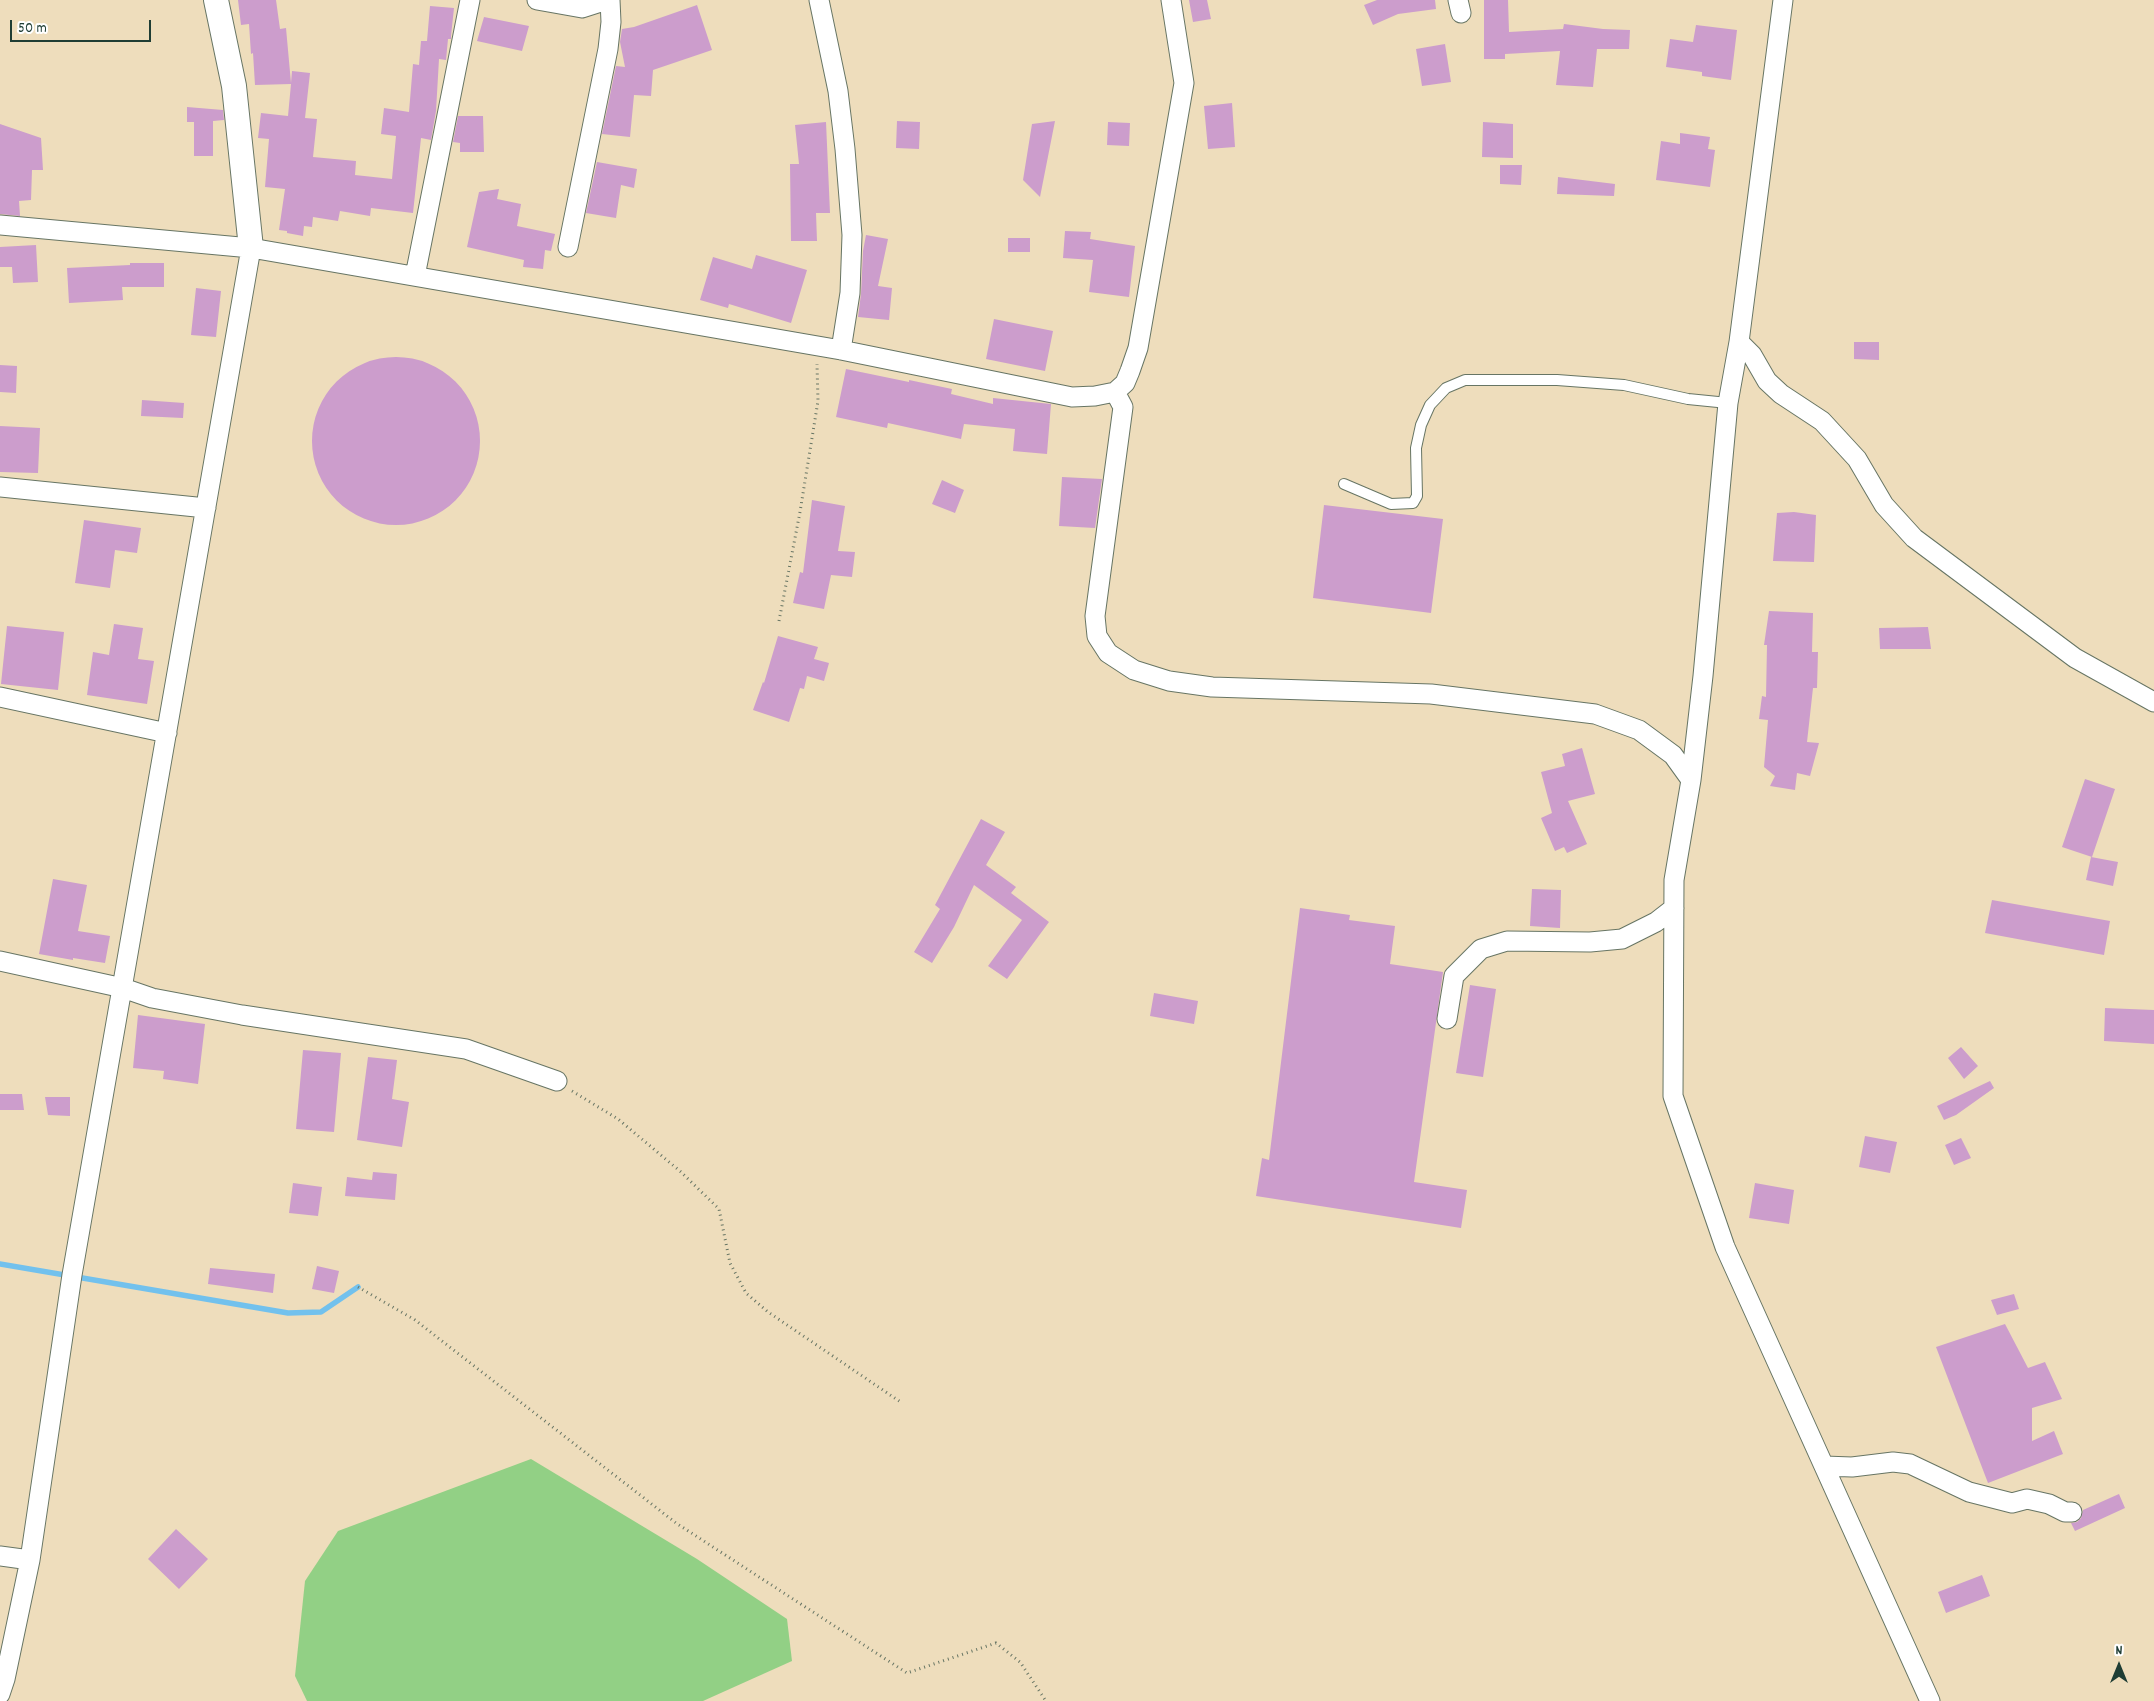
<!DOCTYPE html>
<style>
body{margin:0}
#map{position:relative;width:2154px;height:1701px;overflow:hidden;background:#eeddbc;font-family:Dekko,sans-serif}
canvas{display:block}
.north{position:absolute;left:2094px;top:1641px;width:50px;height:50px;-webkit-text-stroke:4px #fff;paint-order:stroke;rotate:0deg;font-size:14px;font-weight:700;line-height:20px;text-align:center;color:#1f3d34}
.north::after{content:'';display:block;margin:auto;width:18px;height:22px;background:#1f3d34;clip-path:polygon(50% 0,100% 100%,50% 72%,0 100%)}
.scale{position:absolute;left:10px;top:20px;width:141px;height:22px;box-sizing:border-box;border:2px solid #1f3d34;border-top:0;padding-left:6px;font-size:15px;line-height:18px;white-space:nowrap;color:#1f3d34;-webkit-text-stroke:4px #fff;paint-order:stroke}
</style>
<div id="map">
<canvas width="2154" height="1701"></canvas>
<div class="north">N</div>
<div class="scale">50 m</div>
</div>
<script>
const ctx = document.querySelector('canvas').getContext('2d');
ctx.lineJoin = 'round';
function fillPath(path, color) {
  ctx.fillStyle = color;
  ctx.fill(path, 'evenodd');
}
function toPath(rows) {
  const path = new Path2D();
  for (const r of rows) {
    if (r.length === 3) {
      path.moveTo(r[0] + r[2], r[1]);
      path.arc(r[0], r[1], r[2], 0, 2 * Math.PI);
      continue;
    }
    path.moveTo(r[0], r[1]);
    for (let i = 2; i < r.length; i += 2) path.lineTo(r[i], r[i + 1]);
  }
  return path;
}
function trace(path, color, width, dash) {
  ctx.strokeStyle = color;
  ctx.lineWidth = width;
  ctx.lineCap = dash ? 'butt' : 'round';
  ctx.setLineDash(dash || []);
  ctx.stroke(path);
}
fillPath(toPath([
 [531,1459,697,1559,787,1619,792,1661,703,1701,307,1701,295,1676,305,1581,338,1531]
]), '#92d085');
trace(toPath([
 [0,1264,288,1313,321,1312,358,1287]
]), '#72c1ed', 5.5);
fillPath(toPath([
 [238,0,276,0,280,29,286,28,291,83,292,71,310,73,305,118,317,119,313,157,356,161,355,175,392,179,396,136,381,134,384,108,409,112,413,64,419,65,421,41,427,41,430,6,454,8,451,36,451,39,448,39,446,60,439,59,436,111,431,140,421,138,413,213,371,208,370,216,340,211,338,221,313,217,312,227,304,226,303,236,287,233,287,231,279,230,285,189,265,187,269,139,258,138,261,113,288,116,291,84,255,85,253,53,251,54,249,24,241,25],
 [1189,0,1207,0,1211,19,1193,22],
 [1377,0,1435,0,1436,9,1398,14,1373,25,1364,5],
 [1484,0,1508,0,1509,32,1563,29,1564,24,1603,29,1630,30,1629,49,1597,49,1593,87,1556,85,1560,51,1505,54,1505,59,1484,59],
 [697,5,712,50,653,70,651,96,634,95,630,137,602,134,616,66,625,67,620,42,622,29,634,27],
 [484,17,529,26,522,51,477,41],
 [1696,25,1737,30,1731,80,1702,76,1702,72,1666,67,1670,39,1693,42],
 [1445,44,1451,82,1422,86,1416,49],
 [1232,103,1235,147,1208,149,1204,106],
 [187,107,223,110,224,120,213,121,213,156,194,156,194,122,187,122],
 [458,116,483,116,484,152,460,152,460,143,453,142],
 [897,121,920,122,919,149,896,148],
 [1055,121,1040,197,1023,180,1032,124],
 [826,122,830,213,816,213,817,241,791,241,790,164,799,164,795,125],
 [1108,122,1130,123,1129,146,1107,145],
 [1483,122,1513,124,1513,158,1482,157],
 [0,124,41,138,43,170,32,170,31,200,19,201,20,216,0,214],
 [1680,133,1710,137,1708,149,1715,150,1710,187,1656,180,1661,141,1680,144],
 [597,162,637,169,634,188,621,185,616,218,586,213],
 [1500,165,1522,165,1521,185,1500,184],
 [1558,177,1615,184,1614,196,1557,194],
 [499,189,497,199,521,204,517,226,555,234,551,251,545,250,543,269,523,267,524,260,467,247,479,192],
 [1065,231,1091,232,1090,239,1135,246,1129,297,1089,292,1093,260,1063,258],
 [866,235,888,239,878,286,892,288,889,320,858,317,861,294,863,251],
 [1008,238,1030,238,1030,252,1008,252],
 [36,245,38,282,13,283,12,267,0,267,0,247],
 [756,255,807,270,791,323,729,304,728,308,700,300,713,257,752,269],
 [130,263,164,263,164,287,122,287,123,300,69,303,67,268,130,265],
 [196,288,221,291,216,337,191,335],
 [994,319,1053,331,1045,371,986,359],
 [1854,342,1879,342,1879,360,1854,359],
 [396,441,84],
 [0,365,17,366,16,393,0,392],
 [846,369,909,382,909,380,952,389,951,394,993,404,993,398,1051,404,1047,454,1013,451,1015,429,964,424,961,439,888,423,887,428,836,417],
 [142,400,184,403,183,418,141,416],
 [0,426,40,428,38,473,0,472],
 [1062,477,1102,479,1095,528,1059,526],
 [942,480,964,490,955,513,932,504],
 [812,500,845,506,838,551,855,552,852,577,831,575,824,609,793,603,800,572,803,573],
 [1324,505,1443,519,1431,613,1313,598],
 [1794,512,1816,515,1814,562,1773,561,1777,513],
 [84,520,141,528,137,553,115,550,110,588,75,583],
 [1769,611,1813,613,1812,652,1818,652,1817,688,1813,688,1807,742,1819,743,1810,776,1797,773,1795,790,1770,786,1775,776,1764,767,1768,720,1759,719,1762,696,1766,697,1767,645,1764,645],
 [114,624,143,628,138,659,154,661,147,704,87,695,93,652,109,655],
 [7,626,64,632,58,690,1,684],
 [1928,627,1931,649,1880,649,1879,628],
 [778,636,818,647,814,659,829,663,824,681,807,676,804,689,800,688,789,722,753,710,763,682,764,683],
 [1582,748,1595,794,1568,801,1587,844,1567,853,1564,847,1555,851,1541,818,1552,813,1541,772,1565,766,1562,754],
 [2085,779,2115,789,2092,857,2062,847],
 [981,819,1005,832,986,865,1016,887,1011,893,1049,922,1007,979,988,966,1022,920,974,885,954,927,932,963,914,952,940,909,935,905],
 [2091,857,2118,862,2113,886,2086,880],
 [53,879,87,885,78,931,110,936,105,963,73,958,73,960,39,954],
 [1532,889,1561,890,1560,928,1530,926],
 [1992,900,2110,921,2104,955,1985,933],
 [1300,908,1350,915,1349,920,1395,926,1390,964,1443,972,1414,1182,1467,1190,1461,1228,1256,1196,1262,1158,1269,1160],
 [1470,985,1496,989,1483,1077,1456,1073],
 [1154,993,1198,1001,1194,1024,1150,1016],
 [2105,1008,2154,1010,2154,1044,2104,1041],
 [138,1015,205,1024,198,1084,163,1079,164,1071,133,1068],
 [1961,1047,1978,1066,1964,1079,1948,1058],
 [303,1050,341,1053,334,1132,296,1129],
 [368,1057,397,1060,392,1099,409,1102,402,1147,357,1140],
 [1990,1081,1994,1088,1956,1115,1944,1120,1937,1106],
 [0,1094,22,1094,24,1110,0,1110],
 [45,1097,70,1097,70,1116,48,1115],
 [1865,1136,1897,1142,1890,1173,1859,1167],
 [1961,1138,1971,1158,1954,1165,1945,1145],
 [373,1172,397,1174,395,1200,345,1196,347,1177,372,1180],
 [293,1183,322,1187,318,1216,289,1213],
 [1755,1183,1794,1190,1789,1224,1749,1218],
 [317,1266,339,1271,334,1293,312,1289],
 [210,1268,275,1274,273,1293,208,1284],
 [2014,1294,2019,1309,1997,1315,1991,1300],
 [2005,1324,2028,1368,2045,1362,2062,1399,2032,1408,2032,1441,2054,1431,2063,1454,1988,1483,1936,1347],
 [2119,1494,2125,1508,2075,1531,2071,1523,2077,1522,2081,1518,2083,1510],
 [176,1529,208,1559,179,1589,148,1559],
 [1982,1575,1990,1596,1946,1613,1938,1592]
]), '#cc9dcc');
const service = toPath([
 [1344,484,1391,504,1413,503,1417,496,1416,448,1421,425,1430,405,1446,388,1465,380,1557,380,1624,385,1688,399,1728,403]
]);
const minor = toPath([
 [537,0,582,8,607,0],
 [819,0,838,91,845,149,852,235,850,293,841,350],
 [1458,0,1461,13],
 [1783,0,1739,342,1728,403,1703,676,1691,780,1674,880,1673,1096,1725,1247,1930,1701],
 [0,225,251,248,841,350,1072,397,1095,396,1115,392,1125,383,1130,371,1138,348,1184,83,1171,0],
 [568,247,608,49,611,22,610,0],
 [415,276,470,0],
 [1739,342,1752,355,1767,381,1781,394,1822,421,1857,459,1884,505,1914,538,2075,658,2154,702],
 [1115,392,1123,407,1095,616,1097,636,1108,653,1134,670,1169,681,1212,687,1431,694,1595,714,1639,730,1673,755,1691,780],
 [0,487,206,508],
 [0,697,167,733],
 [0,961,123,988,152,998,242,1015,466,1049,557,1081],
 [1447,1019,1454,976,1481,949,1507,941,1590,942,1622,939,1656,922,1674,908],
 [1824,1466,1852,1467,1893,1462,1910,1464,1969,1492,2012,1503,2027,1499,2049,1504,2065,1512,2072,1512],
 [0,1556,30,1560],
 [0,1694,5,1679,30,1560,72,1275,251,248]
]);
const tertiary = toPath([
 [216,0,234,86,251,248]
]);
trace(service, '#677564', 12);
trace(minor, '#677564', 21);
trace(tertiary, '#677564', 26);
trace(toPath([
 [779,621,800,512,818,401,817,364],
 [572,1091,618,1119,681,1172,719,1209,730,1263,746,1293,768,1312,902,1403],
 [358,1287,415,1320,676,1523,907,1673,996,1643,1020,1662,1046,1701]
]), '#677564', 3, [1, 4]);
trace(service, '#fff', 10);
trace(minor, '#fff', 19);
trace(tertiary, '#fff', 24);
</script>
